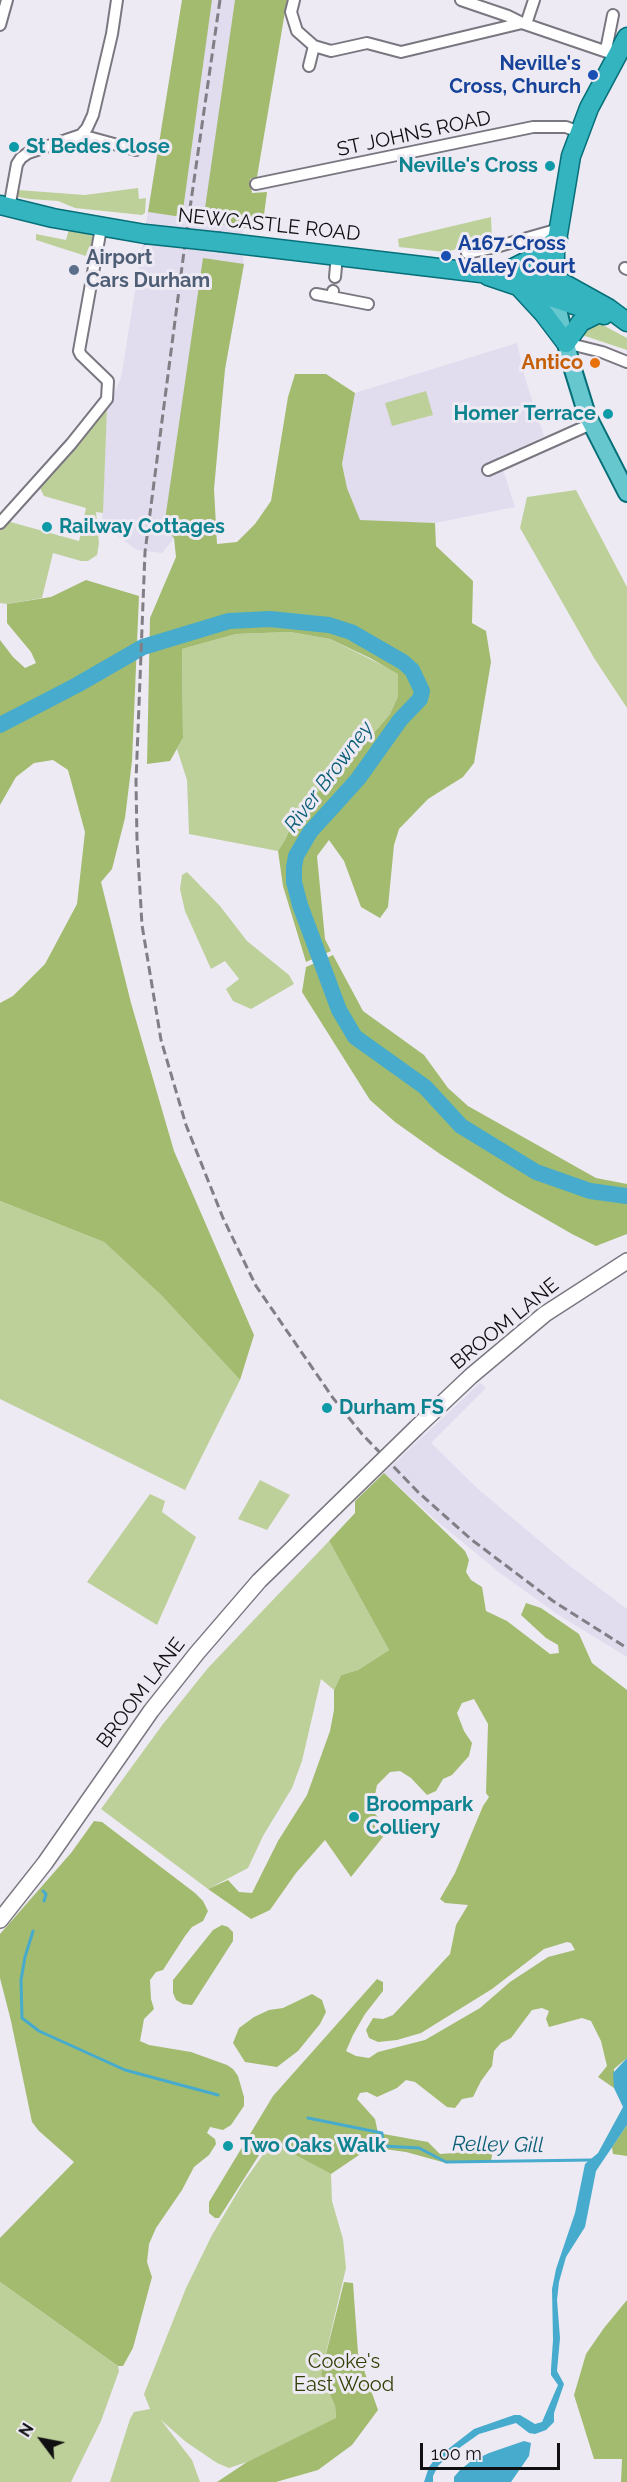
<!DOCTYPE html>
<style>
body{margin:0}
#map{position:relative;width:627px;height:2482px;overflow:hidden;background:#edeaf4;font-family:Raleway,sans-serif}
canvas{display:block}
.north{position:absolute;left:12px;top:2410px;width:60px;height:60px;-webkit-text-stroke:4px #edeaf4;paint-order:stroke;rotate:302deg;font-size:16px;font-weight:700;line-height:24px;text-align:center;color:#100f12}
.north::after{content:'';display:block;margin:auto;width:21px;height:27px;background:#100f12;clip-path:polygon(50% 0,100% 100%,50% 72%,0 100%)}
.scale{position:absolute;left:420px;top:2443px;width:140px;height:27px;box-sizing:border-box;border:3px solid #100f12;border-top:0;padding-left:8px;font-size:18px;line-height:21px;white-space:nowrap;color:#100f12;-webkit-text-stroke:4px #edeaf4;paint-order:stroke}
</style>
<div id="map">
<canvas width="627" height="2482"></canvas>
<div class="north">N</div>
<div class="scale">100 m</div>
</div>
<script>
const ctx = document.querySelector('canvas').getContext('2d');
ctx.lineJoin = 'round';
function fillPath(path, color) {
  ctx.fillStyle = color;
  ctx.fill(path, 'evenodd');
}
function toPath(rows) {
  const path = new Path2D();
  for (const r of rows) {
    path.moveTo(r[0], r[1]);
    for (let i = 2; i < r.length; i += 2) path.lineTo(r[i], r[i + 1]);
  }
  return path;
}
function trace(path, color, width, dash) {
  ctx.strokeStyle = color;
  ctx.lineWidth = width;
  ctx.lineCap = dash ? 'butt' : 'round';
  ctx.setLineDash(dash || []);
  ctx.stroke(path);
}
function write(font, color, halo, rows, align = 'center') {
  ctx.font = font + ' Raleway,sans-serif';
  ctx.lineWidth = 6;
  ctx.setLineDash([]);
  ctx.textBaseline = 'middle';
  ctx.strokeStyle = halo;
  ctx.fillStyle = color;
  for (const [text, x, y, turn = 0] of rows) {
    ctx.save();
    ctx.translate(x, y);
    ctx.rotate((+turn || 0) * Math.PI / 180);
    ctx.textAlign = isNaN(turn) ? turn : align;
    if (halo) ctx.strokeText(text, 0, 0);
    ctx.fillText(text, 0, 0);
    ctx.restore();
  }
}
fillPath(toPath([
 [182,0,280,0,241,244,244,264,225,369,214,489,162,553,137,550,102,524,107,409,121,378],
 [517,343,525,378,544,436,499,457,515,507,435,523,360,521,347,488,342,464,355,393],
 [480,1383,486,1388,431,1443,478,1489,566,1563,627,1609,627,1657,557,1614,500,1573,438,1522,384,1473]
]), '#e1dcee');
fillPath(toPath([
 [138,188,139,199,146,198,145,213,142,215,75,208,58,201,30,199,18,197,17,195,18,190,85,195],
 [491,217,492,240,445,252,399,247,398,239],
 [69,229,94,236,92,258,36,240,36,234,66,240],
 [591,323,599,323,627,338,627,350,582,335],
 [426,391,433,415,392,426,385,403],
 [107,409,103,513,96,512,99,543,97,555,88,561,81,561,53,553,42,598,7,604,0,603,0,530,7,521,79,541,86,508,44,496,40,488],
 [576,490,627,587,627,708,594,658,520,528,527,497],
 [290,632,330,639,398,673,398,696,390,714,345,767,297,811,286,838,278,851,189,834,187,780,177,749,183,738,182,649,236,634],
 [187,872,220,906,247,941,289,975,294,984,251,1009,233,1001,226,989,239,979,225,961,211,969,185,911,180,889,182,875],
 [0,1201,104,1242,161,1295,240,1380,185,1490,0,1399],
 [260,1480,290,1495,267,1530,238,1519],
 [150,1494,165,1501,162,1512,196,1537,157,1625,87,1582],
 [329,1541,389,1650,358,1670,341,1675,334,1690,321,1679,302,1761,292,1788,263,1836,248,1868,208,1889,101,1809,163,1724,208,1668],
 [283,2147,331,2174,332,2201,343,2239,346,2268,321,2374,335,2406,336,2419,247,2462,229,2468,217,2463,186,2442,161,2420,192,2460,200,2482,110,2482,130,2419,134,2412,150,2409,144,2394,186,2288,212,2235,243,2183,267,2149],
 [0,2282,118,2366,119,2371,101,2421,71,2482,0,2482]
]), '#bed09a');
fillPath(toPath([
 [182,0,212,0,182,217,148,212],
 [235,0,287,0,257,177,250,179,252,193,267,192,262,230,203,222],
 [203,258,244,264,225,369,221,412,214,489,217,544,237,542,255,524,271,501,288,397,295,374,326,374,355,393,342,464,347,488,360,520,435,523,436,546,473,581,472,623,486,631,491,662,474,763,463,777,428,799,399,829,394,845,388,907,380,918,361,907,344,861,329,840,317,856,325,939,331,951,306,962,283,886,278,851,286,838,297,811,345,767,390,714,398,696,398,674,370,658,330,639,290,632,236,634,182,649,183,738,170,761,147,764,150,618,176,557,174,538,164,527],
 [86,580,139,596,132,761,125,818,112,869,101,882,131,1003,174,1151,254,1335,240,1380,161,1295,104,1242,0,1201,0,1003,13,996,45,964,77,904,85,832,68,770,53,760,34,763,16,777,0,805,0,640,13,657,25,668,36,663,31,652,7,623,7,604,51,597],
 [333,955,363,1011,424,1055,448,1088,468,1106,596,1178,627,1184,627,1234,596,1246,572,1234,504,1195,440,1154,395,1122,370,1100,302,992,306,967],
 [384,1473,465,1551,469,1560,466,1572,471,1580,482,1587,486,1611,507,1621,550,1654,559,1653,558,1645,546,1638,521,1615,526,1603,541,1608,579,1634,592,1663,627,1690,627,2058,614,2069,614,2088,598,2077,607,2066,601,2041,591,2021,582,2018,549,2027,546,2019,549,2011,542,2008,532,2010,511,2038,501,2043,494,2051,492,2066,481,2081,473,2097,462,2099,455,2108,447,2107,415,2082,406,2080,397,2088,377,2097,367,2092,360,2093,357,2099,375,2119,378,2133,428,2142,440,2154,493,2150,491,2161,446,2163,406,2152,384,2149,362,2153,331,2174,283,2148,267,2149,261,2152,219,2218,215,2218,209,2213,209,2202,273,2096,377,1979,383,1982,383,1991,365,2014,353,2035,346,2051,356,2056,369,2058,378,2052,425,2040,480,2008,510,1982,548,1957,575,1950,571,1943,567,1942,544,1949,492,1989,421,2033,397,2040,378,2042,369,2038,366,2030,373,2018,383,2019,393,2015,450,1954,456,1925,468,1905,445,1903,440,1899,455,1873,483,1806,489,1797,486,1793,488,1724,474,1699,462,1703,457,1713,464,1731,472,1743,469,1756,452,1775,443,1779,436,1791,427,1795,411,1778,400,1771,390,1772,377,1785,374,1800,374,1813,386,1825,387,1832,351,1877,325,1840,296,1873,270,1910,251,1919,208,1889,228,1880,239,1892,252,1893,278,1841,307,1795,330,1731,334,1710,334,1690,341,1675,358,1670,389,1650,329,1541,355,1513,355,1501],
 [94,1821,102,1822,195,1893,203,1901,208,1911,203,1921,192,1927,185,1936,163,1970,156,1972,150,1980,151,1999,154,2009,144,2019,140,2041,149,2045,191,2052,227,2065,233,2069,238,2076,244,2097,244,2106,231,2125,223,2130,210,2127,207,2133,215,2139,216,2144,209,2155,194,2167,182,2190,156,2228,149,2244,147,2262,152,2277,133,2348,123,2366,118,2366,0,2282,0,2238,74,2162,39,2131,32,2122,11,2021,0,1978,0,1934,71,1853],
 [222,1925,228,1927,233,1932,233,1941,192,2005,183,2004,176,2000,173,1993,173,1980,213,1930],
 [312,1994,322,2000,326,2012,320,2024,298,2051,277,2067,245,2062,233,2043,239,2028,254,2017,269,2010,283,2008],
 [627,2125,627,2156,613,2154,612,2147],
 [344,2282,353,2283,358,2353,378,2410,352,2445,318,2470,276,2482,217,2482,247,2462,336,2418,335,2406,321,2374],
 [627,2300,627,2482,621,2482,622,2459,594,2459,574,2395,586,2354,604,2328]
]), '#a3bb6f');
fillPath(toPath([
 [627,2058,627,2125,596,2171,585,2227,566,2257,559,2282,557,2300,560,2338,557,2371,564,2384,554,2413,554,2422,546,2430,535,2434,529,2433,516,2423,479,2434,448,2456,438,2466,433,2476,433,2482,424,2482,429,2467,435,2459,474,2429,514,2415,520,2415,535,2424,542,2422,558,2385,551,2375,551,2369,553,2340,552,2289,556,2269,575,2213,585,2164,598,2153,623,2107,614,2088,613,2073],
 [524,2441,531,2443,529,2456,511,2482,454,2482,454,2477,460,2470,470,2462,489,2453]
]), '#46abcc');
trace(toPath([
 [43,1891,46,1894,44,1901],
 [33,1931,25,1957,21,1980,22,2018,39,2031,125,2070,218,2095],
 [308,2118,382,2133,383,2146,419,2148,446,2162,592,2160]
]), '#46abcc', 3);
trace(toPath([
 [0,725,77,685,143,647,229,621,270,619,329,625,351,632,403,662,412,670,422,691,420,699,400,720,358,779,310,832,296,856,294,867,294,882,300,905,339,1010,355,1037,425,1087,461,1126,536,1172,590,1191,627,1196]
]), '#46abcc', 16);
const minor = toPath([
 [294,0,291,12,297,31,314,46,331,51,367,43,401,52,522,23,616,55],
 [461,0,508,16,522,23],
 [526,24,534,0],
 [0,25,7,0],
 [606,50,613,15],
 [309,66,314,46],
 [81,135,136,150],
 [256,184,533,127,566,127,579,132],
 [9,208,17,164,21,158,28,153,81,135,87,128,93,115,112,34,117,0],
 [467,253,496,247,559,229],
 [625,268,627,269],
 [335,277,337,255],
 [333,291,332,297,368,304],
 [316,294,332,297],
 [566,343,602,352,627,362],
 [488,470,591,424],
 [0,523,71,444,107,399,108,381,81,355,79,351,101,228]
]);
const secondary = toPath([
 [416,1428,471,1376,545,1314,627,1261],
 [0,1920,45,1863,151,1711,197,1653,259,1581,335,1507]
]);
const primary = toPath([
 [555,297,570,360,587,415,627,493]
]);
const trunk = toPath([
 [0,205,53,218,145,234],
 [220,242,481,273,507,271,529,274,563,283,608,308,627,322],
 [507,271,537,256,558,238],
 [488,276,604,315],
 [520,288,544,314,566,343,581,322,599,313],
 [555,297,555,252,571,156,589,108,627,37]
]);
trace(minor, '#7a7781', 14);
trace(secondary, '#7a7781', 18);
trace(primary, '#066f78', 20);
trace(trunk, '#066f78', 21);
trace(minor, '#fff', 10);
trace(secondary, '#fff', 15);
trace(primary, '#66c7cf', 16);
trace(trunk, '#33b4bf', 18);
trace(toPath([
 [220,0,186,236,145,552,136,781,137,840,142,925,161,1040,186,1125,223,1218,256,1286,333,1398,362,1434,419,1493,472,1540,553,1601,627,1648]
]), '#817f85', 3, [9, 4.5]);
const secondaryBridge = toPath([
 [335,1507,416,1428]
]);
const trunkBridge = toPath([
 [145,234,220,242]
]);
trace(secondaryBridge, '#7a7781', 18, []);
trace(trunkBridge, '#066f78', 21, []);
trace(secondaryBridge, '#fff', 15);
trace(trunkBridge, '#33b4bf', 18);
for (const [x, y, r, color] of [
 [593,75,6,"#1a4fb4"],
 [14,147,6,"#0f9aa8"],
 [550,166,6,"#0f9aa8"],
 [446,256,6,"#1a4fb4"],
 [74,270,6,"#5c6f8a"],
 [595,363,6,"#e8710a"],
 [608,414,6,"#0f9aa8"],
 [47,527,6,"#0f9aa8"],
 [327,1408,6,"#0f9aa8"],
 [354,1817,6,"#0f9aa8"],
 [228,2146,6,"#0f9aa8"]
]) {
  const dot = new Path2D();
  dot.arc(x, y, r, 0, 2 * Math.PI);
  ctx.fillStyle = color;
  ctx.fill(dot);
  trace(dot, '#edeaf4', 2);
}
write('bold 20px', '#164399', '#edeaf4', [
 ["Neville's",581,64],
 ["Cross, Church",581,87],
 ["A167-Cross",458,244,"left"],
 ["Valley Court",458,267,"left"]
], 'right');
write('20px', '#100f12', '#edeaf4', [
 ["ST JOHNS ROAD",414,134,-12],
 ["NEWCASTLE ROAD",269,225,6],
 ["BROOM LANE",505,1324,-39],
 ["BROOM LANE",141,1693,-53]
]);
write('bold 20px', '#0d838f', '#edeaf4', [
 ["St Bedes Close",26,147],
 ["Neville's Cross",538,166,"right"],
 ["Homer Terrace",596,414,"right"],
 ["Railway Cottages",59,527],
 ["Durham FS",339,1408],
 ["Broompark",366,1805],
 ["Colliery",366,1828],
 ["Two Oaks Walk",240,2146]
], 'left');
write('bold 20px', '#4e5e75', '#edeaf4', [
 ["Airport",86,258],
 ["Cars Durham",86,281]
], 'left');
write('bold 20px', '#c56008', '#edeaf4', [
 ["Antico",583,363]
], 'right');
write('20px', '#313f04', '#edeaf4', [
 ["Cooke's",344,2362],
 ["East Wood",344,2385]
]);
write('italic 21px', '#0c5f76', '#edeaf4', [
 ["River Browney",329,777,-53],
 ["Relley Gill",498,2145,1]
]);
</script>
